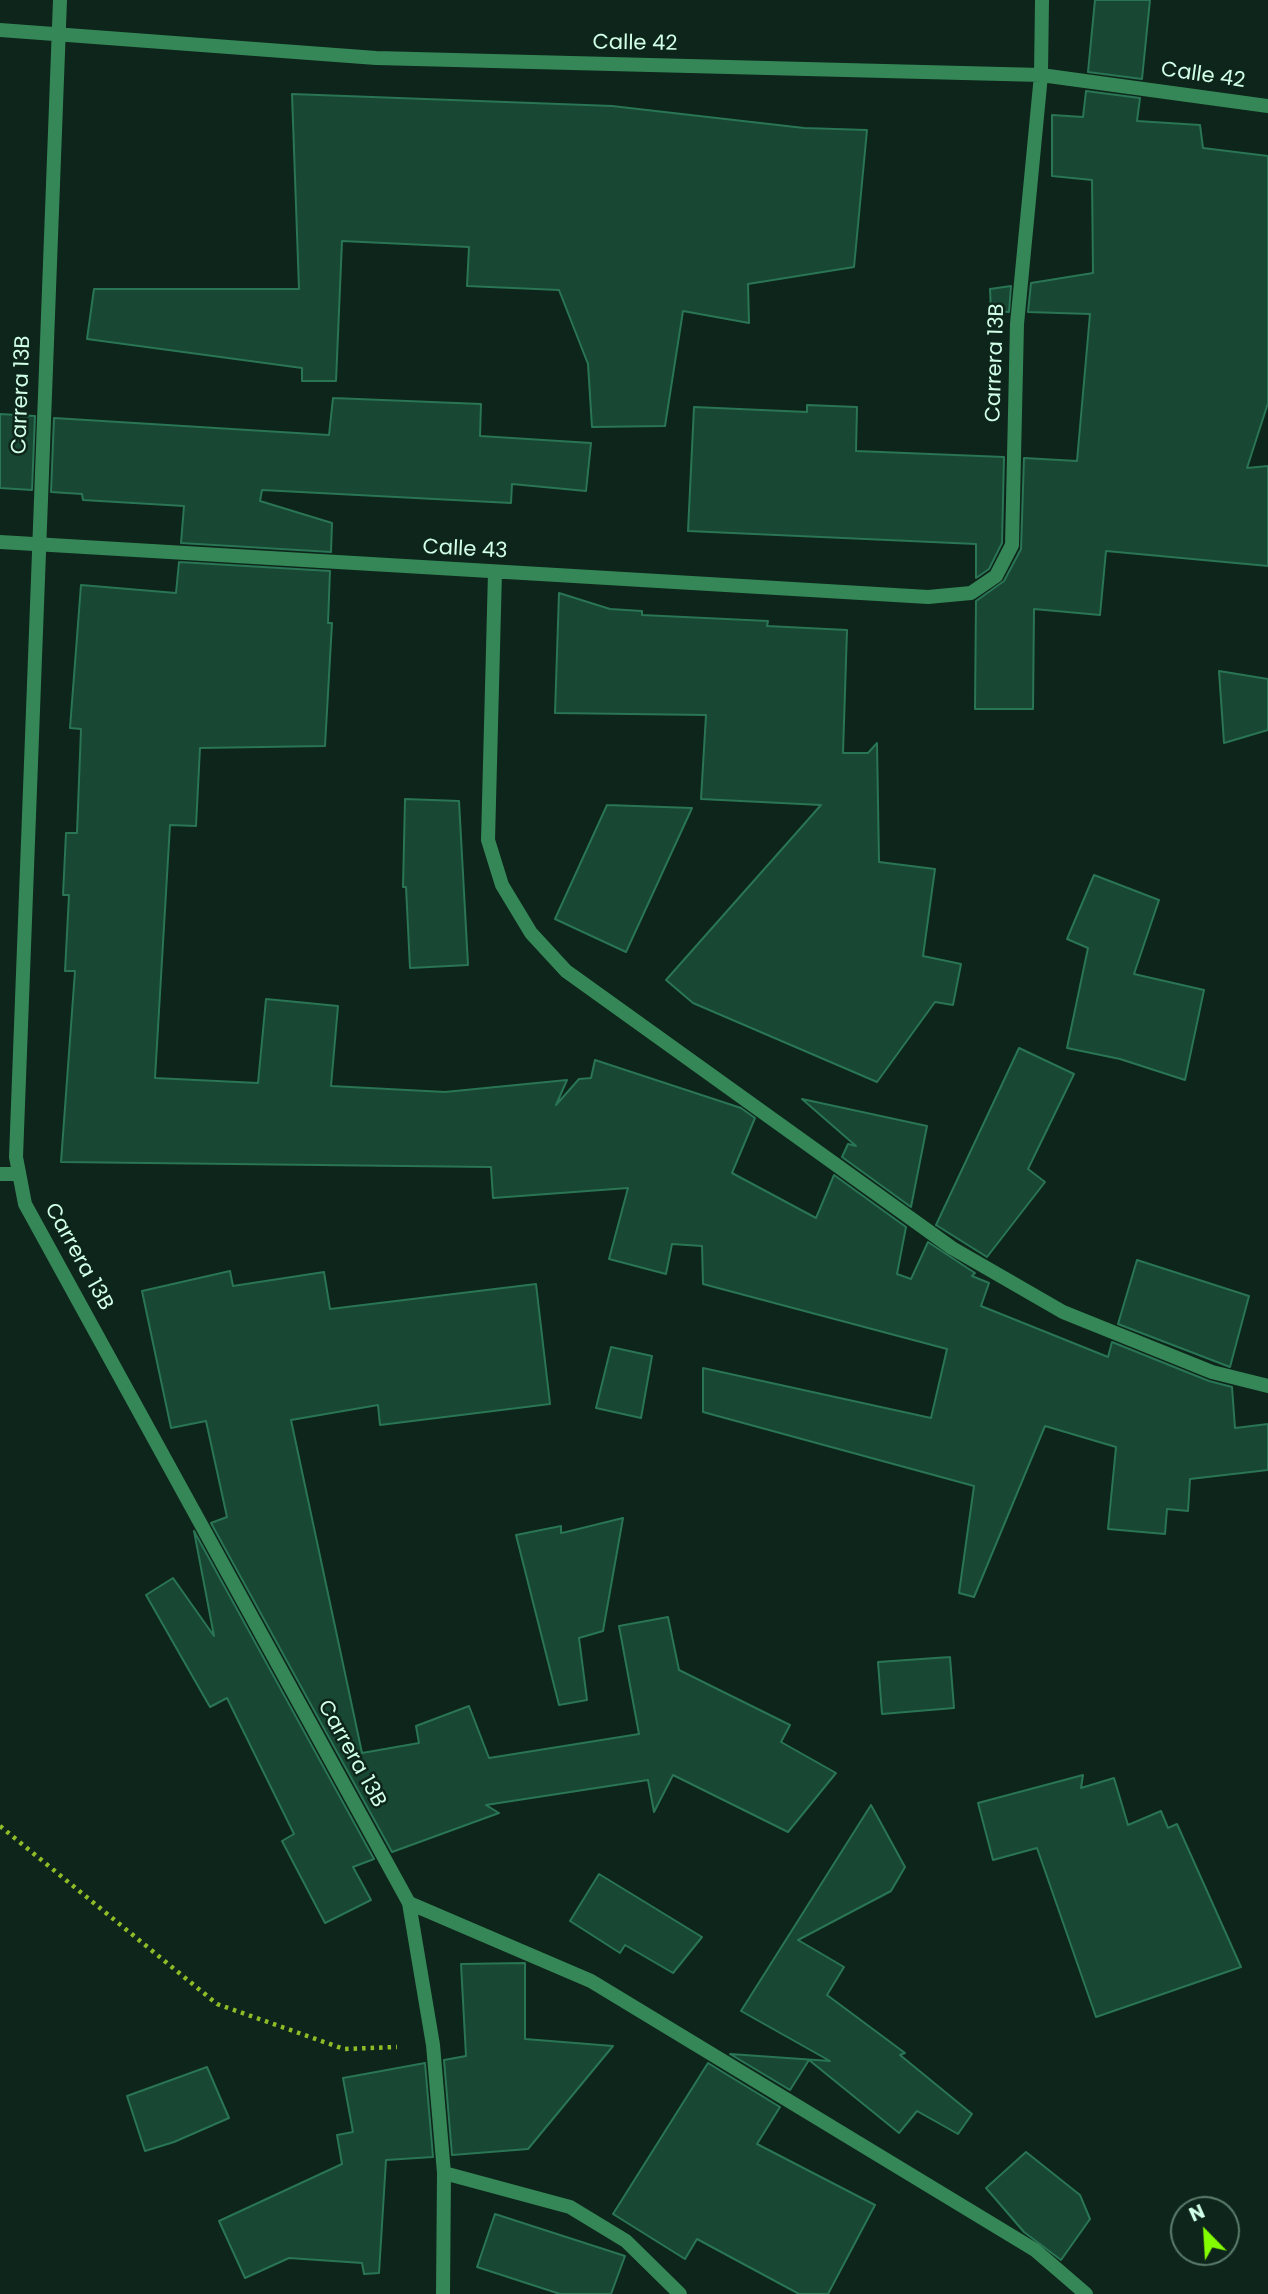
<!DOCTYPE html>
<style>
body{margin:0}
#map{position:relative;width:1268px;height:2294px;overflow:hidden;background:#0d251a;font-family:Poppins,sans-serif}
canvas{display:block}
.north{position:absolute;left:1170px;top:2196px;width:70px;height:70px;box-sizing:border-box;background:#0d251a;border:2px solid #5b7c6c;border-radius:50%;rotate:336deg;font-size:19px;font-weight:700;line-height:28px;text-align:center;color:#d1ffe8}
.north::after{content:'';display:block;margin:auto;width:24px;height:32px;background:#84fc00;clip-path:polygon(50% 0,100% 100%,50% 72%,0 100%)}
</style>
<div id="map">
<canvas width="1268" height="2294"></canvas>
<div class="north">N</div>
</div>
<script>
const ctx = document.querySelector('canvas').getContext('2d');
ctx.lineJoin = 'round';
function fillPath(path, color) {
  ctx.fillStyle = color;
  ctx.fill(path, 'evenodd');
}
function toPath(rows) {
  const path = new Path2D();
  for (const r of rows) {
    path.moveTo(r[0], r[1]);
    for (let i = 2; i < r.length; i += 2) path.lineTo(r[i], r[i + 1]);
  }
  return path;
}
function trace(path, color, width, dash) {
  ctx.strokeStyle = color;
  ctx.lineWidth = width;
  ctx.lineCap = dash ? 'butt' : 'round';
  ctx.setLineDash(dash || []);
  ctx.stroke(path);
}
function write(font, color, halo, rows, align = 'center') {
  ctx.font = font + ' Poppins,sans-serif';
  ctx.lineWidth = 5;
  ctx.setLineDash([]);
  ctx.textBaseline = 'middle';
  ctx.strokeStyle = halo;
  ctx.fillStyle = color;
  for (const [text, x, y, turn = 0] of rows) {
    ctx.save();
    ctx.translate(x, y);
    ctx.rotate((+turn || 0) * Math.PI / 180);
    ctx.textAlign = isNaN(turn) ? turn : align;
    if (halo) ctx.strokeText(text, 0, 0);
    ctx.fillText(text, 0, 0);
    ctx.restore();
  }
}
const building = toPath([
 [1095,0,1150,0,1142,79,1088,72,1095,0],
 [1086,91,1140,98,1137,121,1200,125,1203,148,1268,156,1268,403,1247,468,1268,466,1268,566,1106,551,1100,615,1034,609,1033,709,975,709,976,601,1004,581,1021,549,1024,458,1077,461,1090,314,1028,312,1031,283,1093,273,1092,180,1052,176,1052,115,1083,117,1086,91],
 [292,94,612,106,804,128,867,130,854,267,748,284,749,323,683,311,665,426,592,427,588,364,559,290,467,286,469,247,342,241,336,381,302,381,302,368,87,339,94,289,299,289,292,94],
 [1011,286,1009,312,991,311,990,289,1011,286],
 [333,398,481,404,480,436,591,443,586,491,512,484,511,503,262,490,260,501,332,523,331,552,181,543,184,506,83,500,82,494,51,492,54,418,329,435,333,398],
 [807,405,857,407,856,451,1004,457,1002,543,989,569,976,578,976,544,688,531,694,407,807,412,807,405],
 [0,414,35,416,32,490,0,488,0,414],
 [179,562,330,571,328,623,332,623,325,746,200,748,196,826,170,825,155,1078,258,1083,266,999,338,1006,331,1086,445,1092,567,1080,556,1105,579,1079,591,1078,595,1060,741,1108,755,1118,732,1173,816,1218,834,1175,906,1227,897,1274,911,1279,928,1242,975,1273,972,1276,989,1283,981,1306,1108,1357,1112,1342,1209,1381,1232,1387,1235,1428,1268,1424,1268,1470,1190,1479,1188,1511,1167,1509,1165,1534,1108,1529,1116,1447,1045,1426,974,1597,959,1593,974,1486,703,1412,703,1368,931,1418,947,1349,703,1284,702,1246,672,1244,666,1274,609,1259,628,1188,493,1198,491,1167,61,1162,75,971,65,971,69,895,63,895,66,833,77,833,81,729,70,728,81,585,176,593,179,562],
 [559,593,610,609,642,611,642,615,768,621,767,626,847,630,843,753,868,753,877,743,879,862,935,869,923,956,961,964,953,1005,935,1002,877,1082,693,1003,666,980,821,805,701,799,706,715,555,713,559,593],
 [1219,671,1268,679,1268,730,1224,743,1219,671],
 [405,799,459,801,468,965,410,968,406,887,403,887,405,799],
 [607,805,692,808,626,952,555,919,607,805],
 [1094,875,1159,900,1134,974,1204,990,1185,1080,1120,1059,1067,1048,1088,948,1067,939,1094,875],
 [1019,1048,1074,1074,1028,1169,1045,1182,987,1257,936,1225,1019,1048],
 [802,1099,927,1126,911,1207,842,1157,848,1144,856,1146,802,1099],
 [1137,1260,1249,1296,1230,1367,1118,1324,1137,1260],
 [230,1271,233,1286,324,1272,330,1309,536,1284,550,1404,380,1425,378,1405,291,1420,362,1753,419,1743,416,1726,469,1706,489,1758,639,1734,619,1626,668,1617,679,1670,790,1725,781,1742,836,1773,788,1832,673,1775,654,1812,648,1780,486,1805,499,1813,392,1852,211,1523,227,1517,206,1421,171,1428,142,1291,230,1271],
 [611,1347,652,1356,641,1418,596,1408,611,1347],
 [623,1518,603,1631,579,1638,587,1700,559,1705,516,1535,561,1526,561,1533,566,1532,623,1518],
 [194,1531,374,1859,353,1867,371,1900,325,1923,282,1841,294,1834,227,1698,210,1707,146,1595,173,1578,214,1636,194,1531],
 [950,1657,954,1708,882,1714,878,1662,950,1657],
 [1083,1775,1081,1788,1114,1778,1128,1825,1161,1811,1168,1828,1177,1824,1241,1967,1096,2017,1037,1848,993,1860,978,1803,1083,1775],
 [871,1805,905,1867,891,1891,798,1940,844,1967,827,1995,905,2053,900,2055,972,2114,958,2134,917,2111,899,2133,809,2060,790,2090,730,2054,830,2061,741,2011,871,1805],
 [599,1874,702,1937,673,1973,625,1945,620,1953,570,1921,599,1874],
 [525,1963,525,2039,613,2046,528,2149,452,2155,444,2060,466,2056,461,1964,525,1963],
 [425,2063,433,2157,386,2160,379,2273,364,2274,362,2263,289,2258,245,2278,219,2221,342,2164,337,2135,353,2132,343,2078,425,2063],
 [708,2063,780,2107,757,2144,875,2205,828,2294,799,2294,697,2239,685,2259,613,2214,708,2063],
 [207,2067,229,2118,174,2142,145,2151,127,2096,207,2067],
 [1026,2152,1080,2195,1090,2219,1061,2260,1024,2232,986,2188,1026,2152],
 [495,2214,625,2256,611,2294,560,2294,477,2267,495,2214]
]);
fillPath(building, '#184734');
trace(building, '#297554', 2);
trace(toPath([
 [0,1826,217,2004,344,2049,397,2047]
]), '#8ebd27', 4.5, [3.5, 5]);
trace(toPath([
 [60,0,16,1157,25,1204,409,1903,433,2045,444,2173,443,2294],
 [0,30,376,58,1041,75,1268,106],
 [0,542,928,597,971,593,996,576,1012,545,1017,324,1041,75,1042,0],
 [495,572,488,840,502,885,531,933,566,971,952,1248,1063,1312,1212,1372,1268,1386],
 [0,1174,19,1174],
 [409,1903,591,1981,1035,2250,1086,2294],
 [444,2173,570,2207,626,2241,680,2294]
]), '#358757', 14);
write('21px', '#d1ffe8', '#0d251a', [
 ["Calle 42",635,44,1],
 ["Calle 42",1203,76,8],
 ["Carrera 13B",996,363,-88],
 ["Carrera 13B",22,395,-88],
 ["Calle 43",465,550,3],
 ["Carrera 13B",78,1257,61],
 ["Carrera 13B",351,1754,61]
]);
</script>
